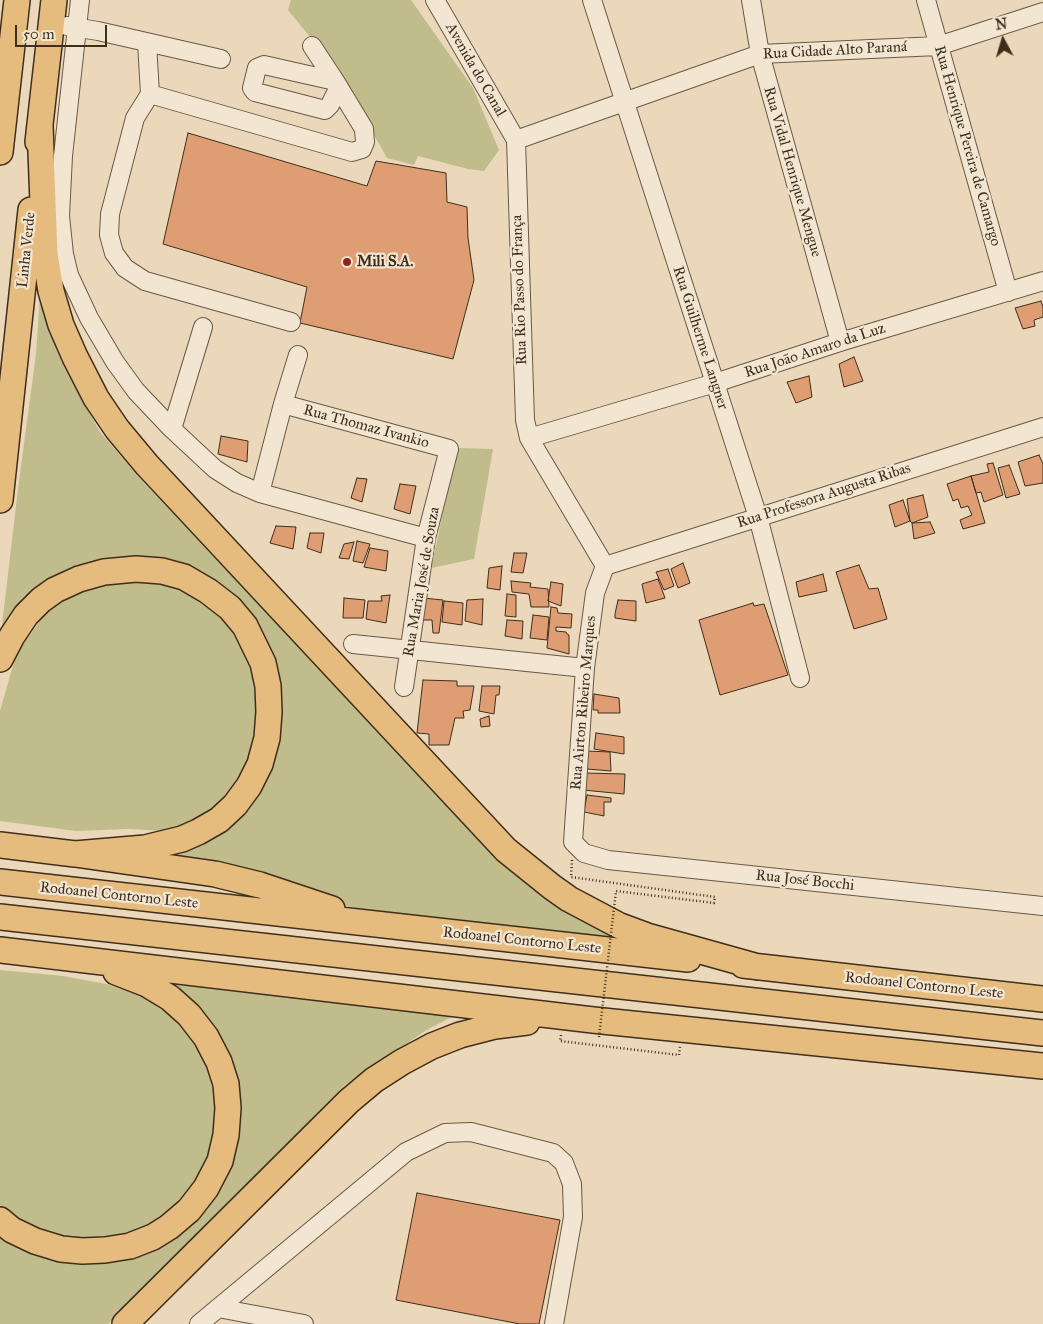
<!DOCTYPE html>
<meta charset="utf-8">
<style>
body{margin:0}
#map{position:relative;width:1043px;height:1324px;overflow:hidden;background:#ebd8bb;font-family:"IM FELL Great Primer",serif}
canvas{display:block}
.north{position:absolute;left:978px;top:15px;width:50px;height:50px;-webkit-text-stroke:4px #f2e6d3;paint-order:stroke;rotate:354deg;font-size:14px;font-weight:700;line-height:20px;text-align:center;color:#3f2e1c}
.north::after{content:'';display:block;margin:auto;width:18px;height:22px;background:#3f2e1c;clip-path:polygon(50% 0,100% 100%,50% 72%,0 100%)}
.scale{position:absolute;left:15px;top:25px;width:92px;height:22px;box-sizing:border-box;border:2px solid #3f2e1c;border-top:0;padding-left:6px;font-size:15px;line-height:18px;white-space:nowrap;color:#3f2e1c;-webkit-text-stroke:4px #f2e6d3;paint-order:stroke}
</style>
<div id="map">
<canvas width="1043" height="1324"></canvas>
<div class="north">N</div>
<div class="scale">50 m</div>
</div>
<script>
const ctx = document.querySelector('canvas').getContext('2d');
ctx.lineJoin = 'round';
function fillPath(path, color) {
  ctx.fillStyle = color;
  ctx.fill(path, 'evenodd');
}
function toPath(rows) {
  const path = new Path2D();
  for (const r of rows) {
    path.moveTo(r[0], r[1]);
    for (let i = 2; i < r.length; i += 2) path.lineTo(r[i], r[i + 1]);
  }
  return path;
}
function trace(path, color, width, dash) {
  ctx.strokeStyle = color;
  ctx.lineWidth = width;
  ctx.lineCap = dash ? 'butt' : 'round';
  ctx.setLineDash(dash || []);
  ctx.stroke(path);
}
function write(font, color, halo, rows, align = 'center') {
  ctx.font = font + ' "IM FELL Great Primer",serif';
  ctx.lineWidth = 4.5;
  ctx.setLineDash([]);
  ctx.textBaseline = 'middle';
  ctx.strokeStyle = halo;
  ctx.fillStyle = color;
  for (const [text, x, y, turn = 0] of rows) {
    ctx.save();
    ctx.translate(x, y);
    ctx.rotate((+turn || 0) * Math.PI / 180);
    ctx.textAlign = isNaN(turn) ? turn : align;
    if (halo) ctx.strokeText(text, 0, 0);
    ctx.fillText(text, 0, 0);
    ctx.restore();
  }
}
fillPath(toPath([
 [291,0,411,0,473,88,499,150,484,171,468,169,418,156,414,165,387,158,337,70,288,10],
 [41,283,50,328,65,369,100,432,142,481,426,781,543,893,614,938,602,940,365,910,152,859,195,848,230,828,257,797,273,764,247,614,125,563,1,633,19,481,36,354],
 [457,448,493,449,474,559,431,568],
 [148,576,191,591,219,610,242,635,257,668,259,740,240,781,209,813,167,831,127,829,76,831,0,821,0,711,16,655,46,612,91,583],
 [0,970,63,976,106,984,141,996,179,1021,204,1058,216,1101,213,1140,202,1172,182,1202,154,1223,123,1237,78,1244,23,1228,0,1207],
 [157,976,459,1013,425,1031,345,1085,108,1324,0,1324,0,1234,5,1238,41,1256,79,1263,188,1222,237,1101]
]), '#c0bc8b');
const building = toPath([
 [188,133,367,186,376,161,446,173,447,202,467,207,468,238,474,280,453,359,300,323,307,287,163,244,188,133],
 [1041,301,1043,307,1043,317,1034,320,1035,326,1023,329,1015,308,1041,301],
 [854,357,863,381,844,387,839,364,854,357],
 [809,376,812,397,796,403,787,382,809,376],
 [221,436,248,441,247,462,218,454,221,436],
 [1039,455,1043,464,1043,483,1025,486,1018,462,1039,455],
 [993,463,1003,495,984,502,981,492,976,493,971,476,989,472,987,464,993,463],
 [1009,465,1020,494,1006,498,998,468,1009,465],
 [971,476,985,523,963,529,960,520,972,515,968,506,961,508,958,499,953,501,947,484,971,476],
 [357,478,367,479,362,502,351,498,357,478],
 [400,484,416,486,410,514,394,509,400,484],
 [923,495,928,517,912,523,910,521,907,499,923,495],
 [903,500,910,521,895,527,889,505,903,500],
 [930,522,935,533,914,539,912,523,930,522],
 [276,526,296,527,293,549,270,543,276,526],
 [310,533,324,533,321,553,307,548,310,533],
 [357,541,370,544,363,563,353,561,357,541],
 [354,542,349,559,339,558,344,544,354,542],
 [370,548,388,551,386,571,364,567,370,548],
 [514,553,527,553,523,573,511,572,514,553],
 [683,563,690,583,678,588,671,569,683,563],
 [859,565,869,589,878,588,887,619,854,629,836,572,859,565],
 [502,566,500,590,487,588,489,568,502,566],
 [668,569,674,586,664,590,656,572,668,569],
 [823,574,827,591,799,597,796,582,823,574],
 [658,579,665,598,646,603,642,584,658,579],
 [511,581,531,583,530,587,548,589,549,607,531,607,529,594,512,592,511,581],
 [551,582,563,584,561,606,548,601,551,582],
 [507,594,516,595,516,617,505,616,507,594],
 [390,595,386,623,366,619,368,601,382,601,381,596,390,595],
 [344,598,365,600,363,618,343,618,344,598],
 [423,598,443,600,439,633,433,633,432,620,421,620,423,598],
 [483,599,482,625,465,621,467,600,483,599],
 [618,600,636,601,636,621,615,618,615,614,618,600],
 [444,601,463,603,462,625,442,622,444,601],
 [753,603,754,606,764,604,788,675,720,695,699,620,753,603],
 [551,607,557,608,558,613,572,614,571,628,556,627,556,631,566,632,567,634,569,635,569,654,547,648,551,607],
 [533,615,549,617,547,640,530,638,533,615],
 [507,620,523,621,522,639,505,636,507,620],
 [423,680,457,681,457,686,474,686,470,710,463,711,464,718,455,718,449,745,429,745,429,734,417,733,423,680],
 [482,686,500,686,499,695,496,695,494,714,479,711,482,686],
 [594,694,619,698,620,713,598,713,598,710,593,710,594,694],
 [489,716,490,726,481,727,480,719,489,716],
 [596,733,624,737,624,754,594,749,596,733],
 [586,751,610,752,611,771,587,769,586,751],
 [584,773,625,774,624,794,583,790,584,773],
 [587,795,611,798,611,802,604,802,604,816,584,812,587,795],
 [417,1193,560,1220,539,1324,520,1324,396,1300,417,1193]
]);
fillPath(building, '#de9d73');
trace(building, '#3f2e1c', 1);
const minor = toPath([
 [80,0,63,156,60,216,64,254,69,275,89,318,115,362,136,391,172,429,215,469,237,483,260,493,426,538],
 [435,0,516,140,525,420,529,438,605,566],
 [592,0,758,517,800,678],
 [751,0,760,54,840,342],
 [926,0,1008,292],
 [67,26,98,31,221,59],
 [147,43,150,94,352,152,362,149,365,142,364,129,335,81,312,46],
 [335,81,264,65,257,68,252,88,255,92,325,110,330,105,339,87],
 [150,94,135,118,110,214,109,235,114,253,125,268,145,281,291,322],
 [516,140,760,54,938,46,1043,12],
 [283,404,449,449,426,538,404,687],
 [172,429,203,327],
 [529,438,715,383,840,342,1043,281],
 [260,493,283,404,298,355],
 [605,566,595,593,585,668,573,842,584,853,608,860,1043,906],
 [605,566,1043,427],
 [353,644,585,668],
 [218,1308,304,1324],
 [199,1324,406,1152,445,1133,471,1132,553,1153,564,1163,572,1184,573,1217,554,1324]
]);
const highway = toPath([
 [40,126,45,254,51,291,61,325,75,357,96,398,117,429,147,465,506,850,552,887,569,899,620,926,647,936,758,967],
 [38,142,54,0],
 [0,152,17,0],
 [0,500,31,210],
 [0,659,12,636,26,615,41,600,55,590,79,579,104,572,136,569,162,571,184,577,208,591,230,608,245,626,263,663,268,686,269,712,267,738,260,764,249,786,235,805,219,820,198,832,182,839,145,848,75,854],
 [0,845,75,854,215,874,260,885,332,909],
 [0,882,688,959],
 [0,917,1043,1033],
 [0,950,593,1020,1043,1066],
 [743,965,1043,999],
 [0,1220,12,1230,35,1241,61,1249,82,1251,105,1250,130,1246,153,1237,169,1227,189,1210,206,1188,220,1161,226,1135,228,1108,226,1084,219,1062,206,1037,189,1015,170,998,147,984,116,972],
 [125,1324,349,1101,374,1080,402,1062,432,1046,460,1035,495,1026,527,1022]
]);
trace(minor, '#6a5844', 20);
trace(highway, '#3f2e1c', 28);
trace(toPath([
 [572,860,571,877,715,897,714,903,616,891],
 [561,1035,560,1041,679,1055,680,1047]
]), '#3f2e1c', 2.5, [1, 2.5]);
trace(minor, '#f2e6d3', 18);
trace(highway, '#e6bc7e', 25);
trace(toPath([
 [599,1037,616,891]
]), '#3f2e1c', 2.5, [1, 2.5]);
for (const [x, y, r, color] of [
 [347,262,5,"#8f2418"]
]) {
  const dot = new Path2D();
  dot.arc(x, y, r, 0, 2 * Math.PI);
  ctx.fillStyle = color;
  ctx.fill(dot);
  trace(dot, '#f2e6d3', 2);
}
write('15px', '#3f2e1c', '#f2e6d3', [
 ["Rua Cidade Alto Paraná",835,51,-3],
 ["Avenida do Canal",475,70,60],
 ["Rua Henrique Pereira de Camargo",967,146,74],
 ["Rua Vidal Henrique Mengue",792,172,74],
 ["Linha Verde",27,250,-84],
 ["Rua Rio Passo do França",520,290,-92],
 ["Rua Guilherme Langner",700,338,72],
 ["Rua João Amaro da Luz",815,351,-18],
 ["Rua Thomaz Ivankio",366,427,15],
 ["Rua Professora Augusta Ribas",824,496,-18],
 ["Rua Maria José de Souza",422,582,-80],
 ["Rua Airton Ribeiro Marques",584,703,-85],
 ["Rua José Bocchi",805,881,6],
 ["Rodoanel Contorno Leste",119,896,6],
 ["Rodoanel Contorno Leste",522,941,6],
 ["Rodoanel Contorno Leste",924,986,6]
]);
write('bold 15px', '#3f2e1c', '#f2e6d3', [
 ["Mili S.A.",357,262]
], 'left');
</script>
